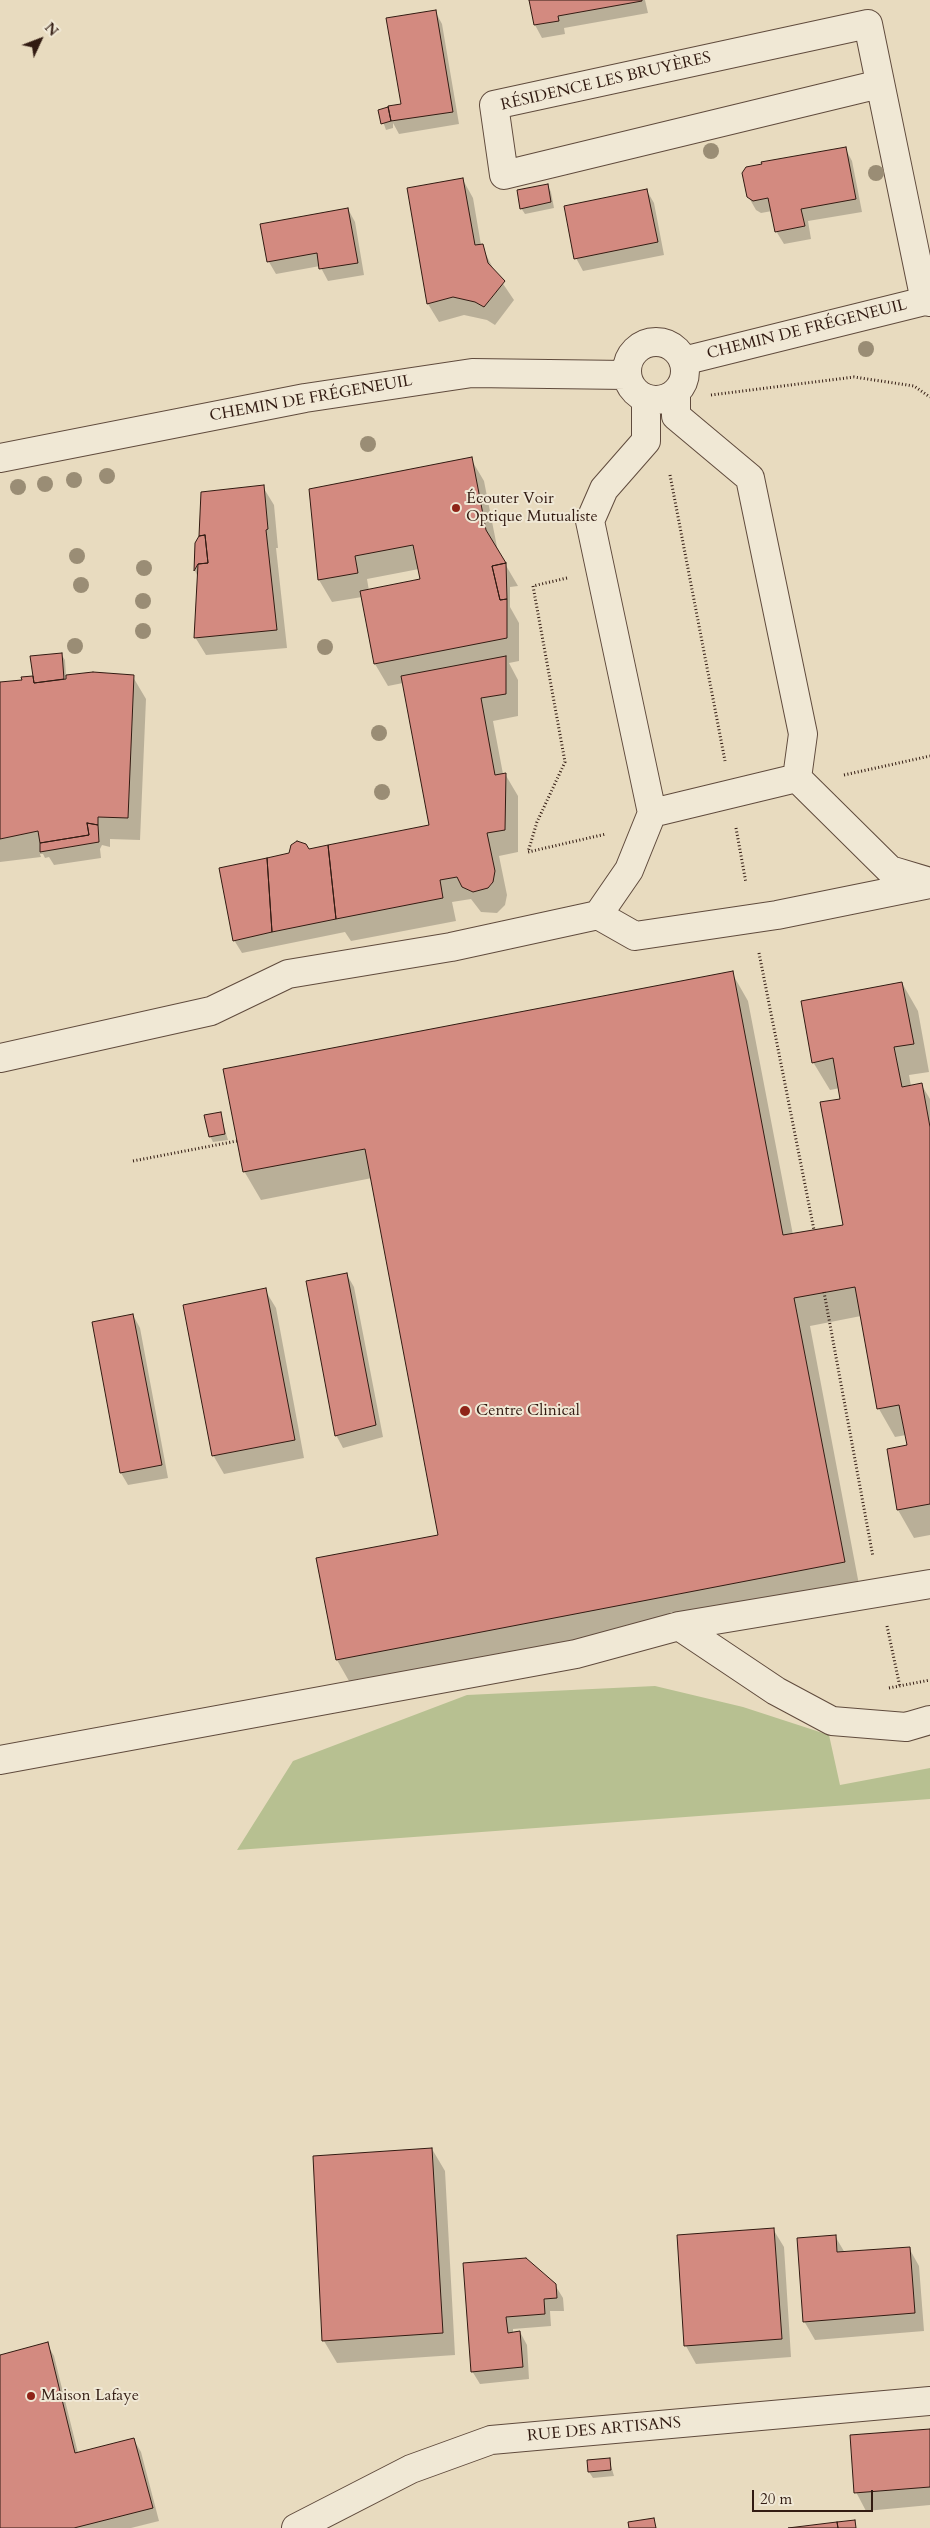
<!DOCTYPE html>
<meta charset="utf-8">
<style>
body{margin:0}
#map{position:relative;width:930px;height:2528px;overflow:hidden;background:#e8dbbf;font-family:Cardo,serif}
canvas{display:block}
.north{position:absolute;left:15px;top:15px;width:50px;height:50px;-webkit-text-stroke:4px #f0e8d5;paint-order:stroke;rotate:47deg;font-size:14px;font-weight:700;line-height:20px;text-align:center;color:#321b12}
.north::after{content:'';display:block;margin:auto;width:18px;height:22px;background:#321b12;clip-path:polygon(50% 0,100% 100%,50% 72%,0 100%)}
.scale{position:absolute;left:752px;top:2490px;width:121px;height:22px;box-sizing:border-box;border:2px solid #321b12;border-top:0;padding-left:6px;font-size:15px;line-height:18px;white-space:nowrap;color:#321b12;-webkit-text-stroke:4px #f0e8d5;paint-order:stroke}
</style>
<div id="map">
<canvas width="930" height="2528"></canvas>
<div class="north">N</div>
<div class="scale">20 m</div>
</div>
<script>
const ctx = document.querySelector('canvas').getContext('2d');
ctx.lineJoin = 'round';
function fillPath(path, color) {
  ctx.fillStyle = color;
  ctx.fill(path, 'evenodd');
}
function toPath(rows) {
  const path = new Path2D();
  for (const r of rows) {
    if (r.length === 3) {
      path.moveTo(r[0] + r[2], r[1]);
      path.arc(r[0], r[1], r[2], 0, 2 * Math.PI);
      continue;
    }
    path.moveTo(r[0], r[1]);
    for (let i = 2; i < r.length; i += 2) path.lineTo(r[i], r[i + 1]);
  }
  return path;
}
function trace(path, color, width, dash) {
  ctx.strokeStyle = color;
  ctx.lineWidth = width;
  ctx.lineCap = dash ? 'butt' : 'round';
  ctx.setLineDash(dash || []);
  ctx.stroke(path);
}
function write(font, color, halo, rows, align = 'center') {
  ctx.font = font + ' Cardo,serif';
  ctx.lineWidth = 4;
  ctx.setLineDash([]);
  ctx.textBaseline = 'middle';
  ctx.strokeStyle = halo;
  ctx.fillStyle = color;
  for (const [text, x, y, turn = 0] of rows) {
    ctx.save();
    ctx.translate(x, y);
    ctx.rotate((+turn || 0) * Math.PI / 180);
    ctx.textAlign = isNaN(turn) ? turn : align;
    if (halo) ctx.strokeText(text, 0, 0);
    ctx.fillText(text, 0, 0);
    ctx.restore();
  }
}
fillPath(toPath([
 [655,1686,743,1707,829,1735,840,1785,930,1768,930,1799,237,1850,293,1761,467,1695]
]), '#b7c091');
fillPath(toPath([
 [531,0,645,0,648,13,564,28,565,34,542,38,535,25],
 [435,11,442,24,459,124,399,134,393,123,393,128,386,130,379,110,402,105],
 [845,148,852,161,862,212,808,221,811,239,784,244,776,231,772,211,761,213,756,210,748,196],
 [463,180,473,198,481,245,495,272,514,300,495,325,487,320,464,315,439,322,428,304],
 [548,186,551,192,554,208,525,214,521,208],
 [647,191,654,203,664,255,583,271,576,258],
 [348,209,355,222,364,275,328,281,320,266,276,274,269,262],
 [471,459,484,481,498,552,518,586,510,587,510,607,519,623,519,661,509,663,518,680,518,716,493,721,503,774,505,774,518,796,518,852,499,856,507,895,505,905,497,913,481,912,471,899,452,902,456,921,351,941,345,932,242,953,234,940,309,851,430,826,403,683,388,686,375,664,362,597,332,602,319,580,310,490],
 [419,569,421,580,369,591,367,579],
 [263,487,274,505,278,548,276,548,287,648,206,655,195,637,198,577,195,571,196,543],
 [61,654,65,660,66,676,133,677,146,699,140,840,110,839,110,847,102,845,100,849,101,858,54,865,49,857,45,858,43,854,40,854,41,857,0,862,0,684,23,681,35,677],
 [70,677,71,680,36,684,36,681],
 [732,973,748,1001,793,1235,845,1226,842,1100,840,1088,830,1090,813,1062,902,983,918,1011,929,1072,909,1075,911,1086,921,1084,930,1099,930,1535,914,1538,898,1510,908,1446,906,1435,895,1437,879,1409,861,1316,810,1326,860,1590,353,1688,337,1660,440,1536,372,1178,261,1200,244,1171],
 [220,1114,228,1140,213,1142,210,1136],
 [347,1275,354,1287,383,1437,343,1448,336,1435],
 [265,1290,276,1308,304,1458,224,1474,213,1455],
 [133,1315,140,1328,168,1478,128,1485,121,1473],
 [432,2149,445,2171,455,2355,337,2363,324,2341],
 [773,2229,784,2247,791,2357,696,2364,686,2346,678,2236],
 [835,2236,845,2253,909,2248,919,2266,924,2331,815,2340,804,2321],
 [525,2259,555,2285,563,2298,564,2311,550,2311,551,2326,513,2329,513,2333,520,2332,527,2345,529,2379,480,2384,472,2371],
 [47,2344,54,2356,78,2453,134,2440,141,2452,159,2521,131,2528,0,2528,0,2356],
 [930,2430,930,2505,866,2511,856,2492],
 [609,2459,614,2476,593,2478,589,2472,588,2461]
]), '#0003');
const building = toPath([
 [529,0,642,0,642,1,558,16,559,21,534,25,529,0],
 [436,10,453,112,391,121,388,106,401,104,386,18,436,10],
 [388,107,391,121,381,124,378,110,388,107],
 [846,147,856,199,801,209,805,226,775,232,768,198,753,201,747,197,742,173,746,167,762,164,761,162,846,147],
 [463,178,475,245,483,244,488,263,505,281,484,307,475,302,453,297,427,304,407,188,463,178],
 [548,184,551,202,520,209,517,190,548,184],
 [647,189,658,242,574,259,564,206,647,189],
 [348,208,358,263,319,269,317,253,267,262,260,224,348,208],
 [472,457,486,530,506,563,492,566,500,600,507,599,507,638,374,664,360,591,420,579,413,545,355,556,358,573,318,580,309,489,472,457],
 [264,485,268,529,266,530,277,630,194,638,198,564,208,563,205,535,199,536,201,492,264,485],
 [205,535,208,563,198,564,194,571,195,543,199,536,205,535],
 [506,563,507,599,500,600,492,566,506,563],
 [62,653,64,679,34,683,30,656,62,653],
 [506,656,506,694,481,698,495,775,506,773,505,830,487,833,495,871,493,882,488,888,473,892,462,887,457,877,440,880,443,898,336,919,328,845,429,825,401,676,506,656],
 [93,672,134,675,128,818,98,817,98,825,87,823,89,835,40,843,38,831,0,839,0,682,22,680,21,677,33,676,34,683,66,679,66,675,93,672],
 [87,823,98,825,99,842,40,852,40,843,89,835,87,823],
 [297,841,306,844,309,849,328,845,336,919,272,932,267,858,289,853,291,845,297,841],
 [267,858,272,932,233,941,219,868,267,858],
 [733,971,783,1235,843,1225,820,1102,840,1099,833,1058,812,1063,801,1001,902,982,914,1044,894,1047,902,1087,922,1083,930,1127,930,1504,897,1510,887,1449,907,1445,899,1405,877,1409,855,1287,794,1298,845,1562,336,1660,316,1558,438,1535,365,1149,243,1172,223,1069,733,971],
 [221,1112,225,1134,209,1137,204,1115,221,1112],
 [347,1273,376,1425,335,1436,306,1281,347,1273],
 [266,1288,295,1440,212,1456,183,1305,266,1288],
 [133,1314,162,1465,120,1473,92,1322,133,1314],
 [432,2148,443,2333,322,2341,313,2156,432,2148],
 [774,2228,782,2339,684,2346,677,2235,774,2228],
 [836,2235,837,2252,910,2247,915,2313,803,2322,797,2238,836,2235],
 [526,2258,556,2284,557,2298,544,2299,545,2314,506,2317,508,2333,520,2331,523,2367,471,2372,463,2263,526,2258],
 [48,2342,75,2453,134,2438,153,2508,74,2528,0,2528,0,2355,48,2342],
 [930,2429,930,2487,854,2493,850,2435,930,2429],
 [610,2458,611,2470,588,2472,587,2460,610,2458],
 [654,2518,656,2528,629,2528,628,2522,654,2518],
 [855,2520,856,2528,838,2528,837,2522,855,2520],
 [837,2522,838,2528,788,2528,837,2522]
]);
fillPath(building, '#d38a80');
trace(building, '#321b12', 1);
const minor = toPath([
 [880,84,504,175,494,105,868,24,925,301],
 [656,371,29],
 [683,361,925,301,930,302],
 [676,393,676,416,750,478,803,734,797,778],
 [0,458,305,398,472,373,626,375],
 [797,778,890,870,930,882],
 [652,813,797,778],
 [598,915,635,936,777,915,930,884],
 [0,1058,211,1011,288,974,451,947,598,915,629,870,652,813,590,521,604,489,646,441,646,399],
 [679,1626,776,1691,832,1721,906,1727,930,1720],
 [0,1760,576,1654,679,1626,930,1584],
 [296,2528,411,2469,491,2440,930,2401]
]);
trace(minor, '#604b3d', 30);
trace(toPath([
 [711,395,854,377,914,386,930,397],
 [670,475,725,761],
 [567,578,533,586,565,762,537,822,528,852,606,834],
 [844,775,930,756],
 [736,828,746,883],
 [759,953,814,1230],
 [133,1161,237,1141],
 [824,1292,873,1557],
 [887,1626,900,1687],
 [889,1688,930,1680]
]), '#321b12', 3, [1, 2.5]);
trace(minor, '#f0e8d5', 28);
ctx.fillStyle = '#9a8d75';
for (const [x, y] of [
 [711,151],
 [876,173],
 [866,349],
 [368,444],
 [107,476],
 [74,480],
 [45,484],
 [18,487],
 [77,556],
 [144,568],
 [81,585],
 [143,601],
 [143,631],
 [75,646],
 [325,647],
 [379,733],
 [382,792]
]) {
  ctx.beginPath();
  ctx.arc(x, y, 8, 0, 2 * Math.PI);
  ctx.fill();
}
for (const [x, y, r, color] of [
 [456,508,5,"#8f2418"],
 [465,1411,6,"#8f2418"],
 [31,2396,5,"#8f2418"]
]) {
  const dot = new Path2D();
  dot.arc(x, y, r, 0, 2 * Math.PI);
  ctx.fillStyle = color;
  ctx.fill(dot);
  trace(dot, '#f0e8d5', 2);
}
write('16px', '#321b12', '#f0e8d5', [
 ["RÉSIDENCE LES BRUYÈRES",606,82,-13],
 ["CHEMIN DE FRÉGENEUIL",807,330,-14],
 ["CHEMIN DE FRÉGENEUIL",311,399,-10],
 ["RUE DES ARTISANS",604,2430,-5]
]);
write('16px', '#321b12', '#f0e8d5', [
 ["Écouter Voir",466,499],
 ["Optique Mutualiste",466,517],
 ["Centre Clinical",476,1411],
 ["Maison Lafaye",41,2396]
], 'left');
</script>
